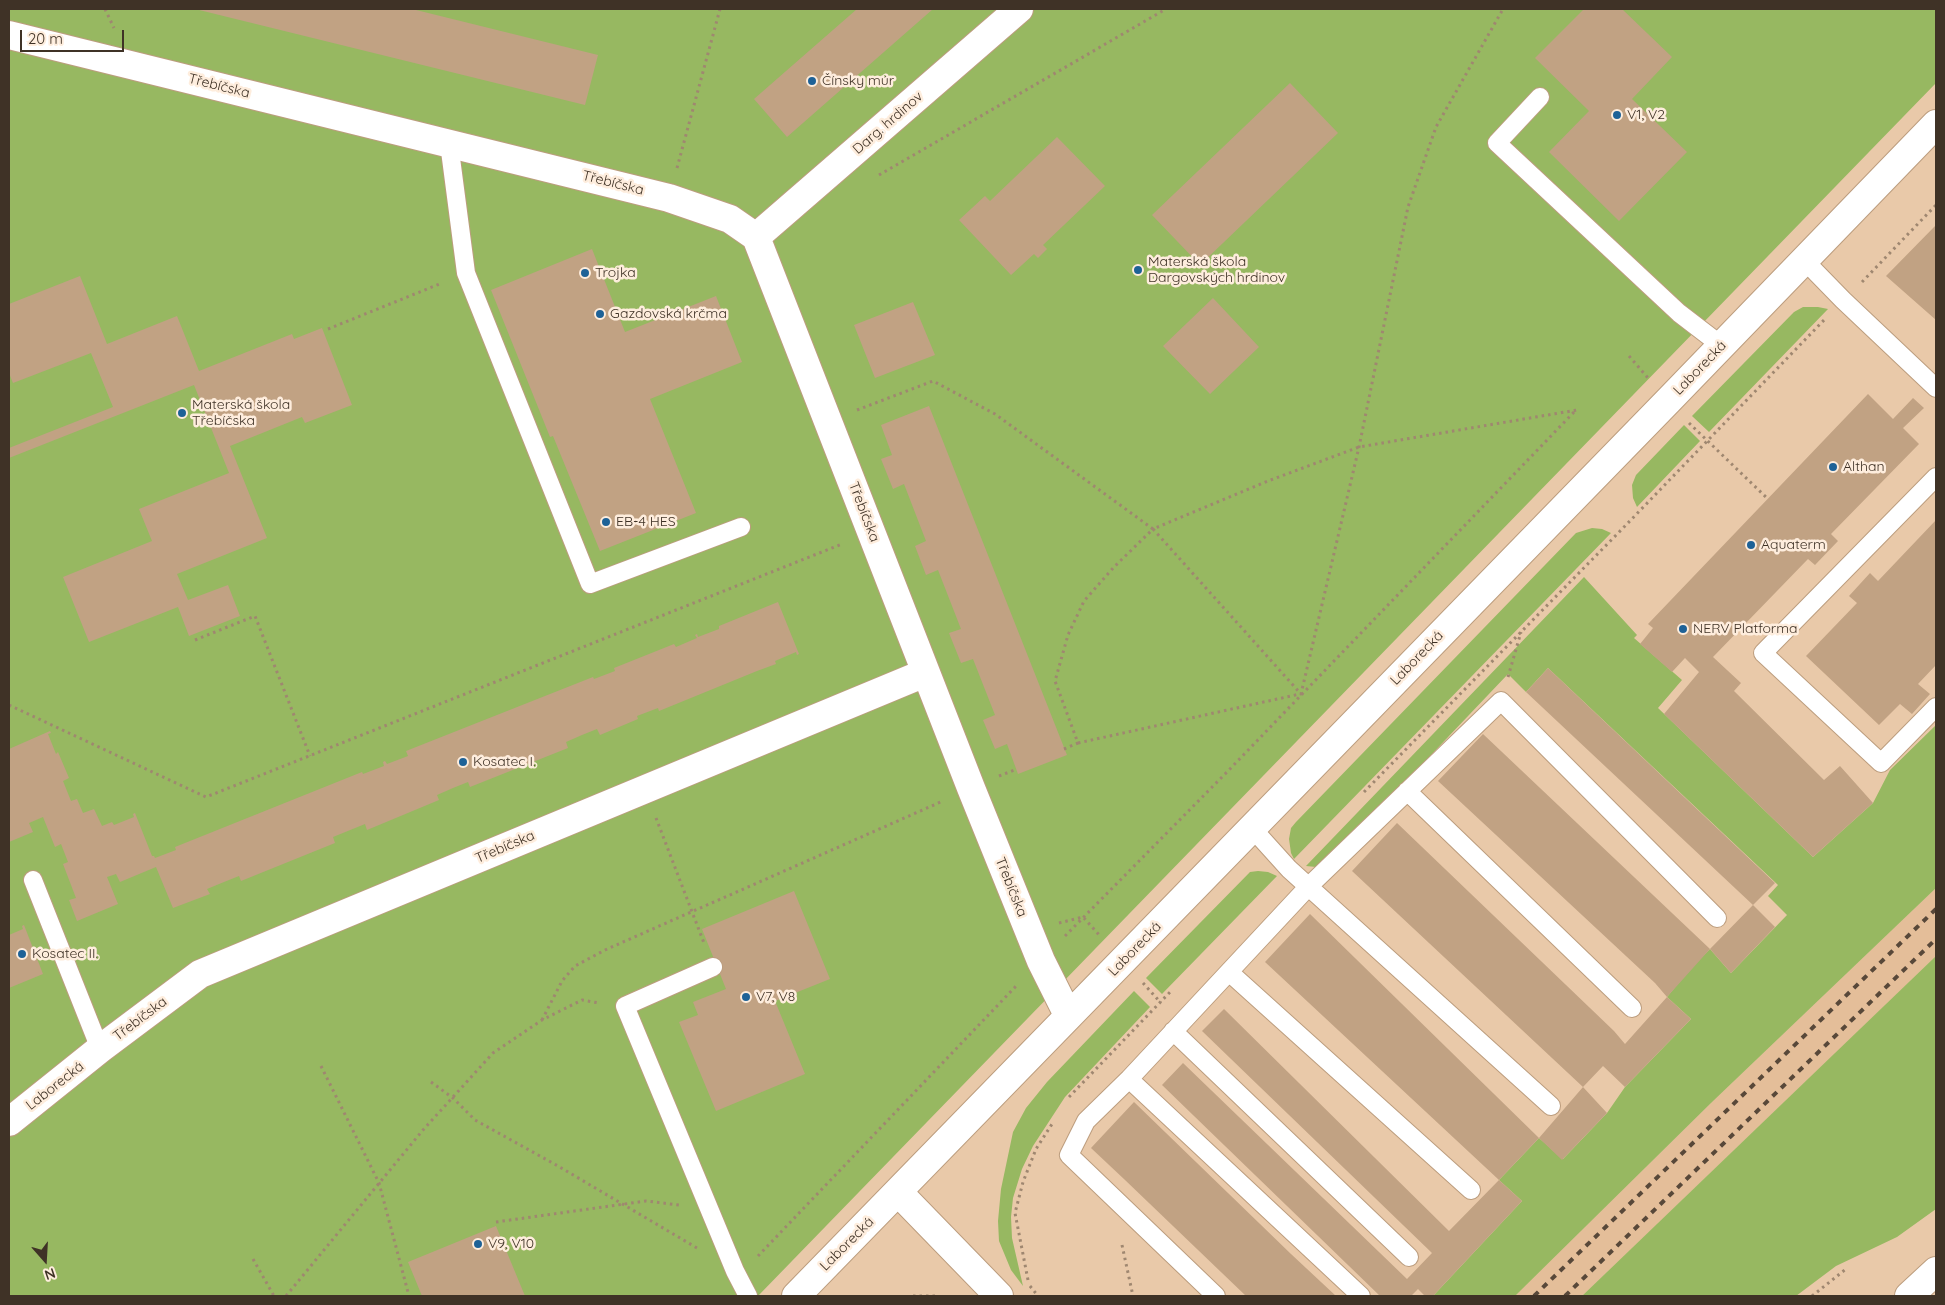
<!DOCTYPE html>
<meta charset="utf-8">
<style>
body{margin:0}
#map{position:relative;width:1945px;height:1305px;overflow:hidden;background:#e9c9a9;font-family:Quicksand,sans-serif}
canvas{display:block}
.frame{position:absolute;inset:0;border:10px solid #3f3226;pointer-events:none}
.north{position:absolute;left:20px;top:1235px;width:50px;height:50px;-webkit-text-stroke:4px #feeddd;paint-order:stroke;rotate:161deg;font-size:14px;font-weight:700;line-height:20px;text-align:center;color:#3f3226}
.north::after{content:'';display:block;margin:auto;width:18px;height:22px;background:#3f3226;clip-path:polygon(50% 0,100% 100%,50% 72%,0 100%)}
.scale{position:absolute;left:20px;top:30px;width:104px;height:22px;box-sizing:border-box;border:2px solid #3f3226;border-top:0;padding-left:6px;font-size:15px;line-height:18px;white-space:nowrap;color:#3f3226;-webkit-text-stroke:4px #feeddd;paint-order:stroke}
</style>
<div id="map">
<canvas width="1945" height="1305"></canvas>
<div class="frame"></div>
<div class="north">N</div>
<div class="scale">20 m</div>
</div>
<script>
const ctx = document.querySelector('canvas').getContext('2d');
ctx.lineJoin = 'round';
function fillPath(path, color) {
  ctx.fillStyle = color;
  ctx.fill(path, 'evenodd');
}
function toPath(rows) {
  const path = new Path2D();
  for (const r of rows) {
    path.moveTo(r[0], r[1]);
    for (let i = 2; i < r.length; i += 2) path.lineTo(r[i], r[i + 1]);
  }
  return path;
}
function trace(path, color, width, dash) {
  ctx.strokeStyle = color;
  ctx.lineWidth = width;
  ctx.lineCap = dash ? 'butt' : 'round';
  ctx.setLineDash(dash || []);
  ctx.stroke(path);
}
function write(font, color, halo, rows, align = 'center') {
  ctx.font = font + ' Quicksand,sans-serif';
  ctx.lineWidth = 5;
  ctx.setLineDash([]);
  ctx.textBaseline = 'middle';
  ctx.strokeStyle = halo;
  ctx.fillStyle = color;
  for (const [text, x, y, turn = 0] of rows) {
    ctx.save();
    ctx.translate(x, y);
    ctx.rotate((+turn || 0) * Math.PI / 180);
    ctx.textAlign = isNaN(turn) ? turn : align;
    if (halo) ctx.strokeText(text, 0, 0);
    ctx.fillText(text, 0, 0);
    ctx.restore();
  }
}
fillPath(toPath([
 [1936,888,1936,956,1819,1069,1582,1296,1515,1296,1711,1103]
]), '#e4be99');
fillPath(toPath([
 [9,9,1936,9,1936,83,758,1296,9,1296],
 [1803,307,1818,307,1828,309,1709,432,1692,416,1794,312],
 [1684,425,1700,441,1637,507,1633,498,1632,485,1636,475],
 [1592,528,1602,529,1611,533,1294,859,1291,853,1289,839,1291,828,1296,822,1576,533],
 [1584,577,1637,635,1634,638,1682,680,1658,708,1813,857,1873,803,1890,770,1936,725,1936,888,1711,1103,1515,1296,1433,1296,1522,1201,1499,1180,1539,1138,1563,1159,1607,1113,1625,1087,1691,1019,1667,997,1688,971,1710,949,1731,973,1787,915,1768,896,1778,885,1548,668,1526,692,1508,674,1330,861,1316,867,1306,866],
 [1258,871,1268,872,1277,876,1162,994,1146,978,1250,872],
 [1936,956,1936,1209,1897,1237,1836,1266,1796,1296,1582,1296],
 [1134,991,1150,1007,1065,1097,1033,1146,1022,1169,1013,1198,1011,1217,1012,1238,1023,1286,1011,1270,999,1241,998,1221,1001,1189,1013,1132,1026,1108,1047,1082]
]), '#97b861');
fillPath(toPath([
 [195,9,412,9,598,55,585,105],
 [857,9,933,9,787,137,754,99],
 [1584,9,1622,9,1672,57,1632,99,1687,152,1619,221,1549,152,1589,111,1535,58],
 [1290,83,1338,133,1200,265,1152,215],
 [1057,137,1105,186,1043,245,1047,249,1038,258,1034,254,1011,275,959,220,985,196,990,201],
 [1936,225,1936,320,1886,276],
 [592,249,625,332,716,296,742,362,650,399,696,513,600,551,553,436,550,437,491,290],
 [80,276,107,344,177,316,199,371,292,334,294,339,322,328,352,405,305,423,302,417,230,446,267,538,177,574,188,600,228,585,240,616,189,636,178,607,89,642,63,577,152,541,139,509,229,473,194,385,9,458,9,448,113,407,91,353,13,383,9,373,9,304],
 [1213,298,1259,347,1210,394,1163,346],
 [913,302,935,355,875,378,854,325],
 [1868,394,1893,419,1913,398,1924,408,1903,428,1919,444,1831,534,1838,541,1815,565,1808,559,1713,657,1741,683,1734,691,1824,780,1840,766,1873,803,1813,857,1664,714,1699,672,1685,658,1672,672,1640,644,1653,628,1648,624],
 [929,406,1067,755,1018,774,1007,744,995,749,983,720,995,715,973,659,961,663,949,633,961,629,938,570,926,575,915,546,926,541,904,484,893,489,881,459,892,455,881,425],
 [1936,520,1936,665,1918,684,1930,694,1912,714,1900,704,1879,725,1806,656,1857,603,1849,596,1870,573,1878,581],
 [778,602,799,654,797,655,796,652,775,661,776,664,757,671,659,711,658,708,637,716,638,719,600,735,597,729,582,735,566,742,568,748,470,787,468,782,453,788,437,795,439,800,367,830,365,824,333,837,335,843,241,881,239,876,224,882,207,889,210,894,173,908,156,867,120,882,116,874,107,877,118,904,77,921,69,900,76,898,63,864,68,862,61,844,55,847,43,817,29,823,33,832,9,842,9,749,50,731,51,733,48,734,56,754,58,752,69,778,63,781,71,801,77,799,83,813,94,809,102,826,112,822,114,825,134,817,133,814,135,813,152,856,154,856,155,858,176,850,175,847,362,772,363,774,384,766,383,762,385,761,387,764,408,756,406,751,593,677,594,679,615,671,614,668,674,644,676,647,697,638,695,635,697,634,698,637,719,629,719,626],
 [1548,668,1775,883,1753,905,1526,692],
 [1483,734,1710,949,1667,997,1691,1019,1625,1087,1603,1066,1583,1087,1352,871,1397,823,1614,1031,1625,1044,1667,997,1655,983,1438,781],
 [794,891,830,979,775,1001,805,1074,716,1111,679,1022,698,1015,693,1002,726,989,702,929],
 [1753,905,1775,927,1731,973,1710,949],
 [1310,914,1539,1138,1583,1087,1607,1113,1562,1160,1539,1138,1499,1180,1265,962],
 [24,925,43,974,9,988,9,935,23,929,22,926],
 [1224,1009,1449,1231,1499,1180,1522,1201,1433,1296,1425,1296,1418,1289,1411,1296,1380,1296,1162,1085,1183,1063,1407,1279,1432,1253,1202,1031],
 [1134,1102,1291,1254,1336,1296,1246,1296,1125,1180,1091,1148],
 [496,1226,525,1296,422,1296,408,1262]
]), '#c1a283');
const lane = toPath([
 [1540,97,1497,143,1679,313,1722,346],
 [449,143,466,273,590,584,741,527],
 [1804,260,1843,300,1936,388],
 [1936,477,1763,653,1881,763,1936,707],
 [1407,791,1632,1008],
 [1252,828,1289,869,1551,1106],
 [33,880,100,1049],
 [713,967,625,1006,735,1271,748,1296],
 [1229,972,1471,1190],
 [1173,1031,1409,1257],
 [1129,1079,1361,1296],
 [1216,1296,1069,1155,1086,1121,1129,1079,1309,886,1501,701,1717,918]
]);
const street = toPath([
 [9,35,669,198,730,219,756,237,971,788,1041,961,1068,1015],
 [756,237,1019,9],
 [9,1122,100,1049,200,974,925,673],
 [898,1192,999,1296],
 [796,1296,1668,401,1936,124]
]);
const secondary = toPath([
 [1909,1296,1936,1271]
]);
trace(lane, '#bc9d7e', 20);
trace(street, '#bc9d7e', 30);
trace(secondary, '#bc9d7e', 30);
trace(toPath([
 [105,9,114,28],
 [677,168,720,9],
 [879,175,1166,9],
 [1862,282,1936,205],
 [328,329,442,283],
 [1629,356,1648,378],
 [857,410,933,381,995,414,1153,529,1268,481,1359,447,1577,410],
 [1689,423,1768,499],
 [195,640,255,616,310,756],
 [1508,677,1521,632],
 [9,705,206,797,842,544],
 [1078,743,1300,694],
 [1064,749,1078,743,1055,681,1068,635,1084,601,1114,567,1153,529,1301,694,1359,447,1408,207,1436,127,1503,9],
 [999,776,1017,769],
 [1364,792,1626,525,1826,318],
 [656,818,704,943],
 [1059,923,1083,917,1101,937],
 [1065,936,1227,772,1576,410],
 [1143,983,1161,1003],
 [542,1020,562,981,575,966,605,950,943,801],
 [321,1066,379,1183,409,1296],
 [431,1082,453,1098,475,1120,558,1166,697,1248],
 [1069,1097,1172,990],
 [496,1222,646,1201,679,1205],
 [1122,1245,1133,1296],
 [758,1256,1018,984],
 [253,1259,274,1296],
 [1028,1280,1015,1213,1023,1182,1036,1149,1052,1124],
 [1030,1286,1038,1296],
 [286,1296,423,1130,493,1053,542,1020,582,1000,599,1003],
 [913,1296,939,1296],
 [1812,1296,1846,1269]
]), '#9f8770', 3, [2.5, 4]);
trace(lane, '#fff', 18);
trace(street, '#fff', 28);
trace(secondary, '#fff', 28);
trace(toPath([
 [1534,1296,1936,909],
 [1565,1296,1936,939]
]), '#584839', 4, [6, 6]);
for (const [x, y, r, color] of [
 [812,81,5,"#1e6297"],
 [1617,115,5,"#1e6297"],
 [1138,270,5,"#1e6297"],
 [585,273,5,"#1e6297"],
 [600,314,5,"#1e6297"],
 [182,413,5,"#1e6297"],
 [1833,467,5,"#1e6297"],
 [606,522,5,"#1e6297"],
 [1751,545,5,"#1e6297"],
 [1683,629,5,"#1e6297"],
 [463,762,5,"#1e6297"],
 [22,954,5,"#1e6297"],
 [746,997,5,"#1e6297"],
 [478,1244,5,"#1e6297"]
]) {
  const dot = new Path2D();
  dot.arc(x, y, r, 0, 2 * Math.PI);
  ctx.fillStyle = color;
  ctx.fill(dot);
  trace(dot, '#feeddd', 2);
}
write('14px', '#3f3226', '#feeddd', [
 ["Čínsky múr",822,81],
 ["V1, V2",1627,115],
 ["Materská škola",1148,262],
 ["Dargovských hrdinov",1148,278],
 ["Trojka",595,273],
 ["Gazdovská krčma",610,314],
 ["Materská škola",192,405],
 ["Třebíčska",192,421],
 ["Althan",1843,467],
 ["EB-4 HES",616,522],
 ["Aquaterm",1761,545],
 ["NERV Platforma",1693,629],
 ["Kosatec I.",473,762],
 ["Kosatec II.",32,954],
 ["V7, V8",756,997],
 ["V9, V10",488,1244]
], 'left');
write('14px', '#3f3226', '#feeddd', [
 ["Třebíčska",219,86,14],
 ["Darg. hrdinov",888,123,-41],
 ["Třebíčska",613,183,14],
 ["Laborecká",1700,368,-46],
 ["Třebíčska",864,512,69],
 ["Laborecká",1417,658,-46],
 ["Třebíčska",505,847,-23],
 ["Třebíčska",1011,887,68],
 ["Laborecká",1135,949,-46],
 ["Třebíčska",140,1019,-37],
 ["Laborecká",55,1086,-38],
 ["Laborecká",847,1244,-45]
]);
</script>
